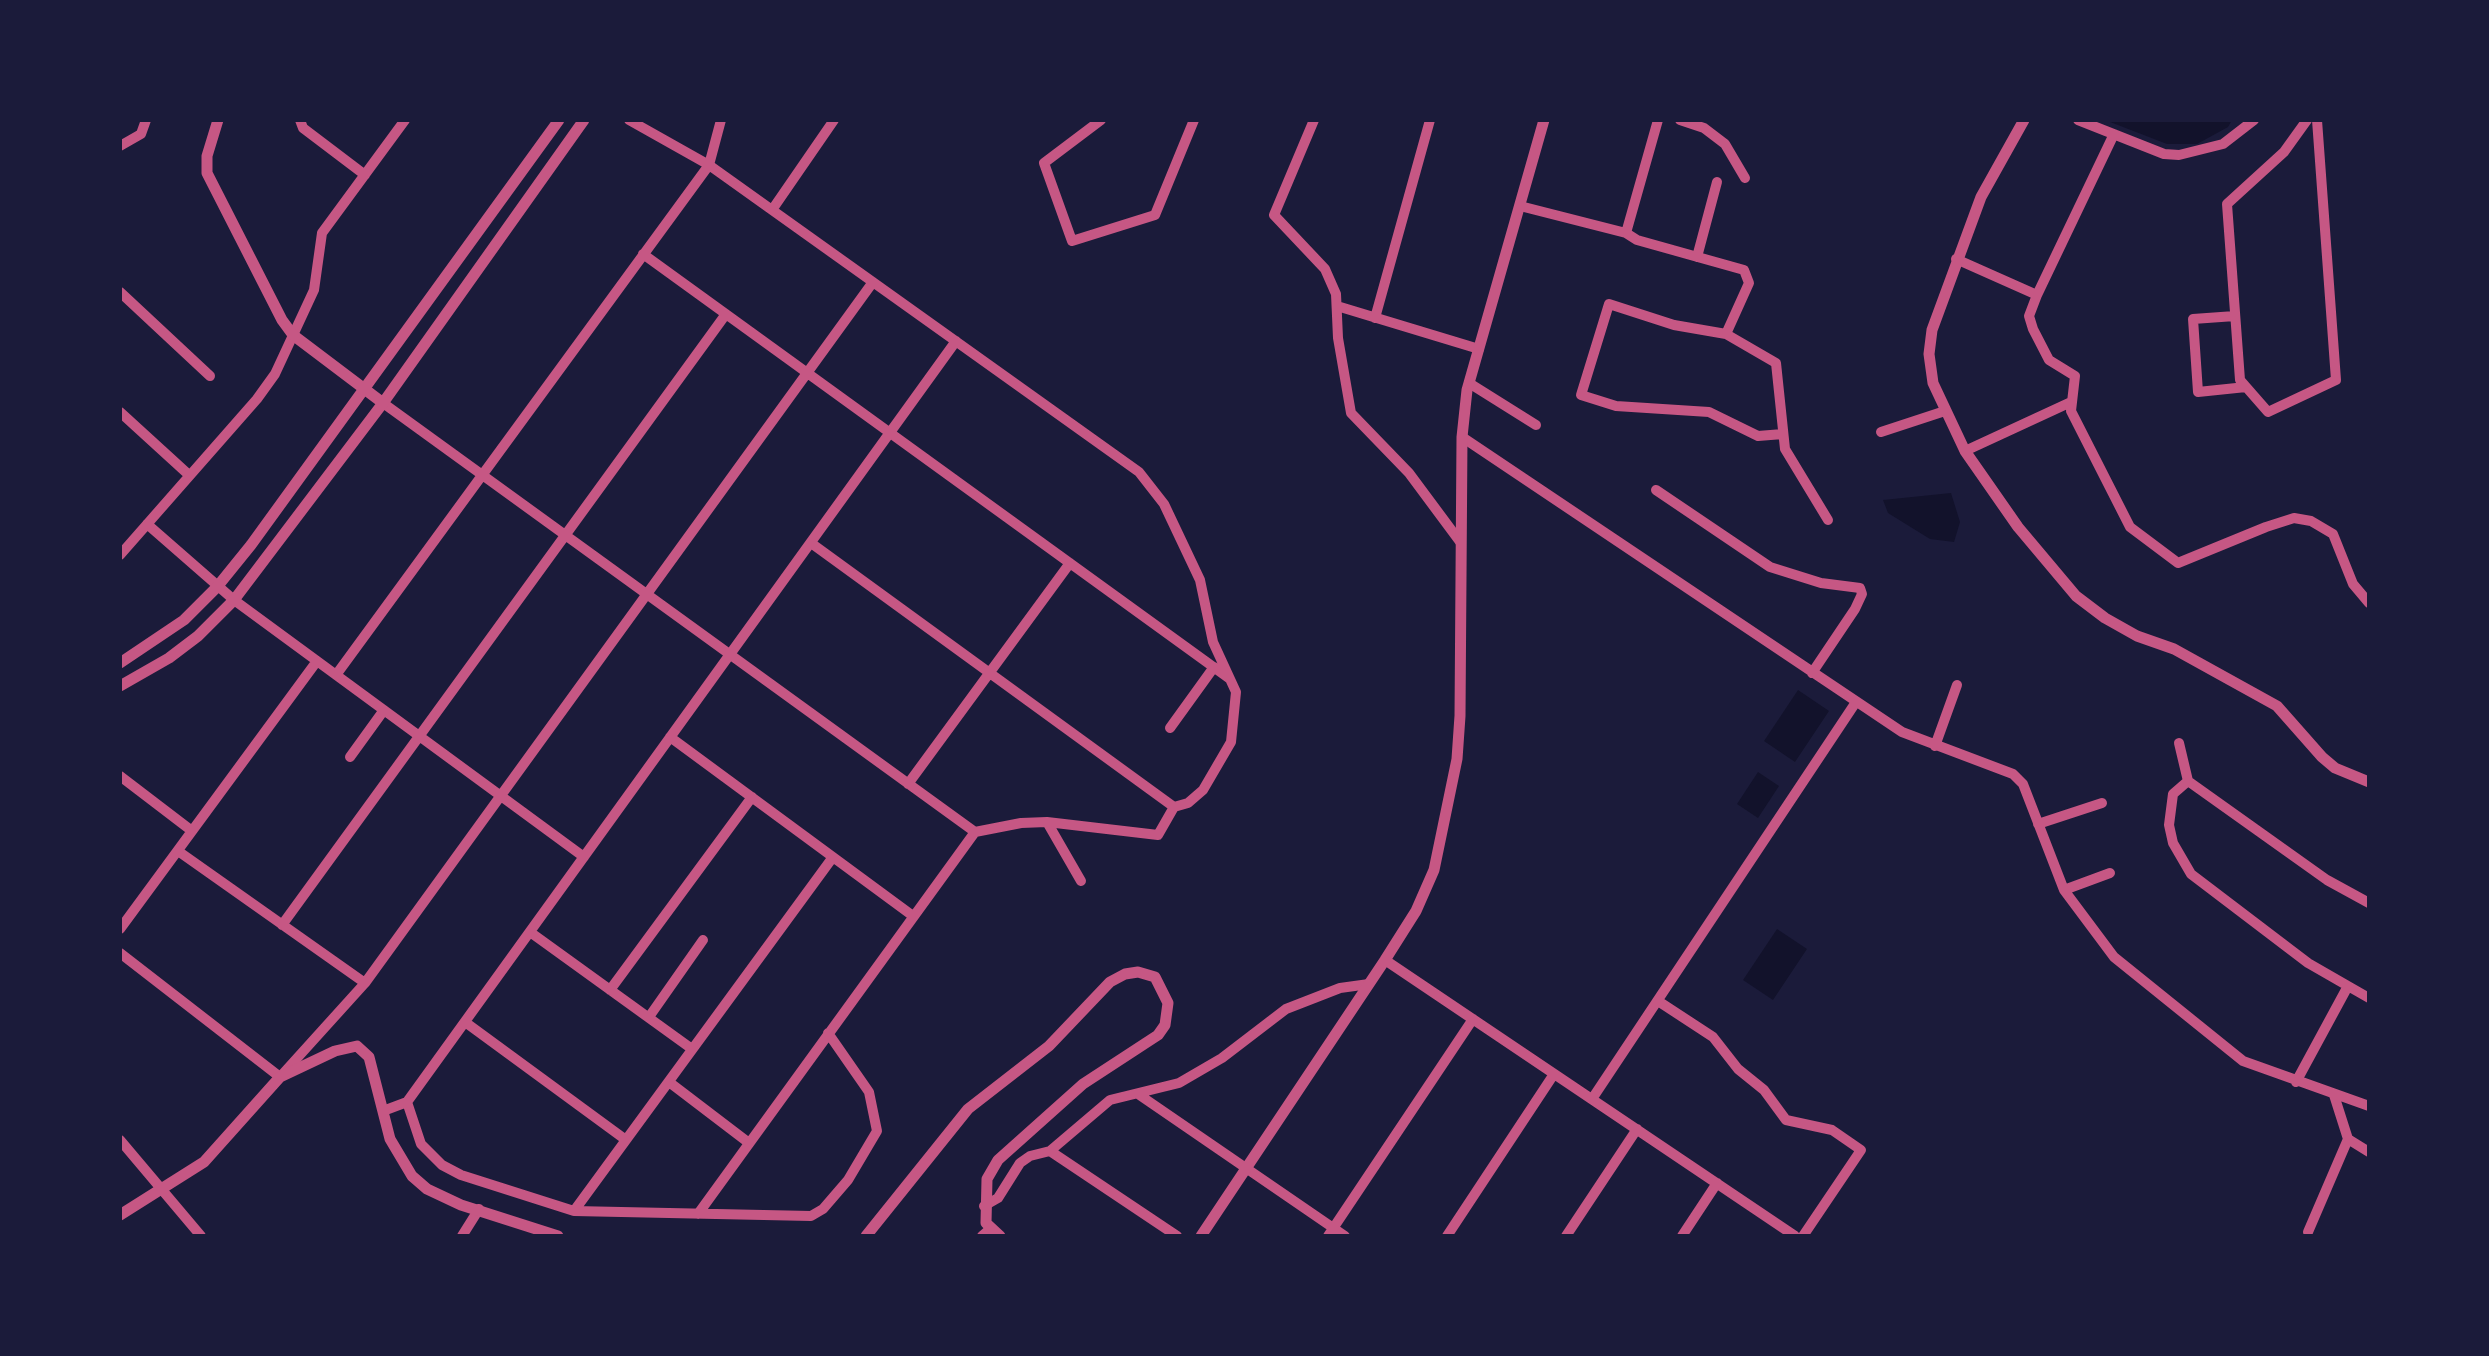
<!DOCTYPE html>
<style>
body{margin:0}
#map{position:relative;width:2489px;height:1356px;overflow:hidden;background:#1b1b3a;font-family:Georgia,serif}
canvas{display:block}
.frame{position:absolute;inset:0;border:122px solid #1b1b3a;pointer-events:none}
</style>
<div id="map">
<canvas width="2489" height="1356"></canvas>
<div class="frame"></div>
</div>
<script>
const ctx = document.querySelector('canvas').getContext('2d');
ctx.lineJoin = 'round';
function fillPath(path, color) {
  ctx.fillStyle = color;
  ctx.fill(path, 'evenodd');
}
function toPath(rows) {
  const path = new Path2D();
  for (const r of rows) {
    path.moveTo(r[0], r[1]);
    for (let i = 2; i < r.length; i += 2) path.lineTo(r[i], r[i + 1]);
  }
  return path;
}
function trace(path, color, width, dash) {
  ctx.strokeStyle = color;
  ctx.lineWidth = width;
  ctx.lineCap = dash ? 'butt' : 'round';
  ctx.setLineDash(dash || []);
  ctx.stroke(path);
}
fillPath(toPath([
 [2105,120,2232,120,2228,127,2197,144,2167,144],
 [1951,493,1960,522,1954,542,1930,539,1888,513,1883,500],
 [1798,690,1829,711,1795,762,1764,741],
 [1758,772,1779,786,1758,818,1737,804],
 [1777,929,1807,949,1773,1000,1743,980]
]), '#12122b');
trace(toPath([
 [300,120,303,128,365,175],
 [629,120,709,165,1139,472,1164,504,1200,580,1213,642,1236,692,1231,742,1203,790,1188,803,1174,807,811,543],
 [1101,120,1044,163,1072,241,1155,215,1194,120],
 [1314,120,1274,215,1325,269,1336,294,1338,338,1351,413,1409,473,1461,543],
 [1680,120,1704,128,1725,144,1745,178],
 [2078,120,2164,154,2179,155,2223,144,2254,120],
 [2307,120,2284,152,2227,204,2240,380,2268,412,2336,380,2317,120],
 [120,146,141,134,146,120],
 [1520,206,1626,233,1637,240,1744,270,1749,283,1726,334],
 [772,210,834,120],
 [1626,233,1658,120],
 [643,254,1230,679],
 [1697,257,1717,182],
 [1956,259,2037,295,2114,134],
 [120,292,210,376],
 [2037,295,2029,316,2033,329,2049,360,2075,376,2071,411,2130,527,2178,563,2266,527,2294,518,2311,521,2333,534,2353,584,2369,603],
 [1337,306,1479,349],
 [2235,316,2193,319,2198,392,2246,387],
 [1375,318,1430,120],
 [1469,383,1536,425],
 [383,403,975,832],
 [120,412,189,475],
 [1881,432,1945,411],
 [1783,434,1758,436,1709,412,1616,406,1581,395,1609,304,1674,325,1726,334,1776,363,1785,449,1828,520],
 [1462,437,1902,732,2013,774,2023,784,2064,890,2114,957,2243,1061,2369,1106],
 [1965,451,2071,402],
 [1656,490,1770,567,1821,583,1860,588,1862,594,1855,609,1812,673],
 [147,524,234,600,584,857],
 [120,555,257,399,275,374,314,290,322,233,405,120],
 [336,675,709,165,721,120],
 [1170,728,1214,667],
 [670,737,913,916],
 [2179,743,2188,781,2173,794,2169,825,2173,843,2191,874,2308,963,2348,986,2296,1082],
 [1935,746,1957,685],
 [350,757,384,710],
 [120,776,192,831],
 [2188,781,2327,880,2369,903],
 [908,784,1070,563],
 [1047,822,1081,881],
 [2038,824,2102,803],
 [178,851,365,983],
 [2064,890,2110,873],
 [282,925,726,314],
 [120,929,317,661],
 [530,932,692,1049],
 [120,953,280,1077,365,983,873,282],
 [1385,960,1795,1236],
 [2348,986,2369,998],
 [610,990,752,797],
 [1658,1001,1713,1037,1738,1069,1764,1090,1786,1120,1832,1130,1861,1150,1803,1236],
 [649,1017,703,940],
 [465,1022,626,1140],
 [828,1033,869,1092,877,1131,848,1180,823,1209,811,1216,574,1211,461,1175,442,1165,421,1144,407,1102,956,341],
 [669,1082,749,1143],
 [1138,1094,1345,1236],
 [2334,1095,2348,1139,2369,1152],
 [1592,1099,1856,702],
 [383,1111,407,1102],
 [120,1140,201,1236],
 [1050,1151,1177,1236],
 [984,1206,998,1198,1020,1163,1030,1156,1050,1151,1110,1100,1179,1083,1222,1058,1286,1009,1340,988,1369,984],
 [574,1211,833,857],
 [698,1214,975,832,1021,823,1047,822,1158,835,1174,807],
 [2308,1232,2348,1139],
 [462,1236,479,1209],
 [982,1236,990,1229],
 [1328,1236,1473,1019],
 [1447,1236,1554,1074],
 [1566,1236,1637,1129],
 [1682,1236,1717,1183]
]), '#c65784', 10);
trace(toPath([
 [218,120,207,156,207,173,282,320,293,335,383,403],
 [2024,120,1981,197,1932,330,1929,354,1933,383,1965,451,2018,527,2076,596,2105,618,2137,636,2174,649,2277,706,2322,757,2335,768,2369,782],
 [120,663,184,620,217,587,251,545,559,120],
 [120,686,169,658,198,636,234,600,383,403,584,120],
 [120,1215,204,1162,280,1077,335,1051,357,1046,369,1057,390,1139,412,1176,427,1189,461,1205,558,1236],
 [866,1236,968,1109,1049,1046,1110,982,1125,974,1138,972,1155,977,1168,1003,1165,1025,1158,1035,1083,1084,998,1160,987,1179,986,1223,1000,1236],
 [1201,1236,1385,960,1416,911,1434,870,1457,759,1460,716,1462,437,1467,390,1544,120]
]), '#c65784', 11);
</script>
